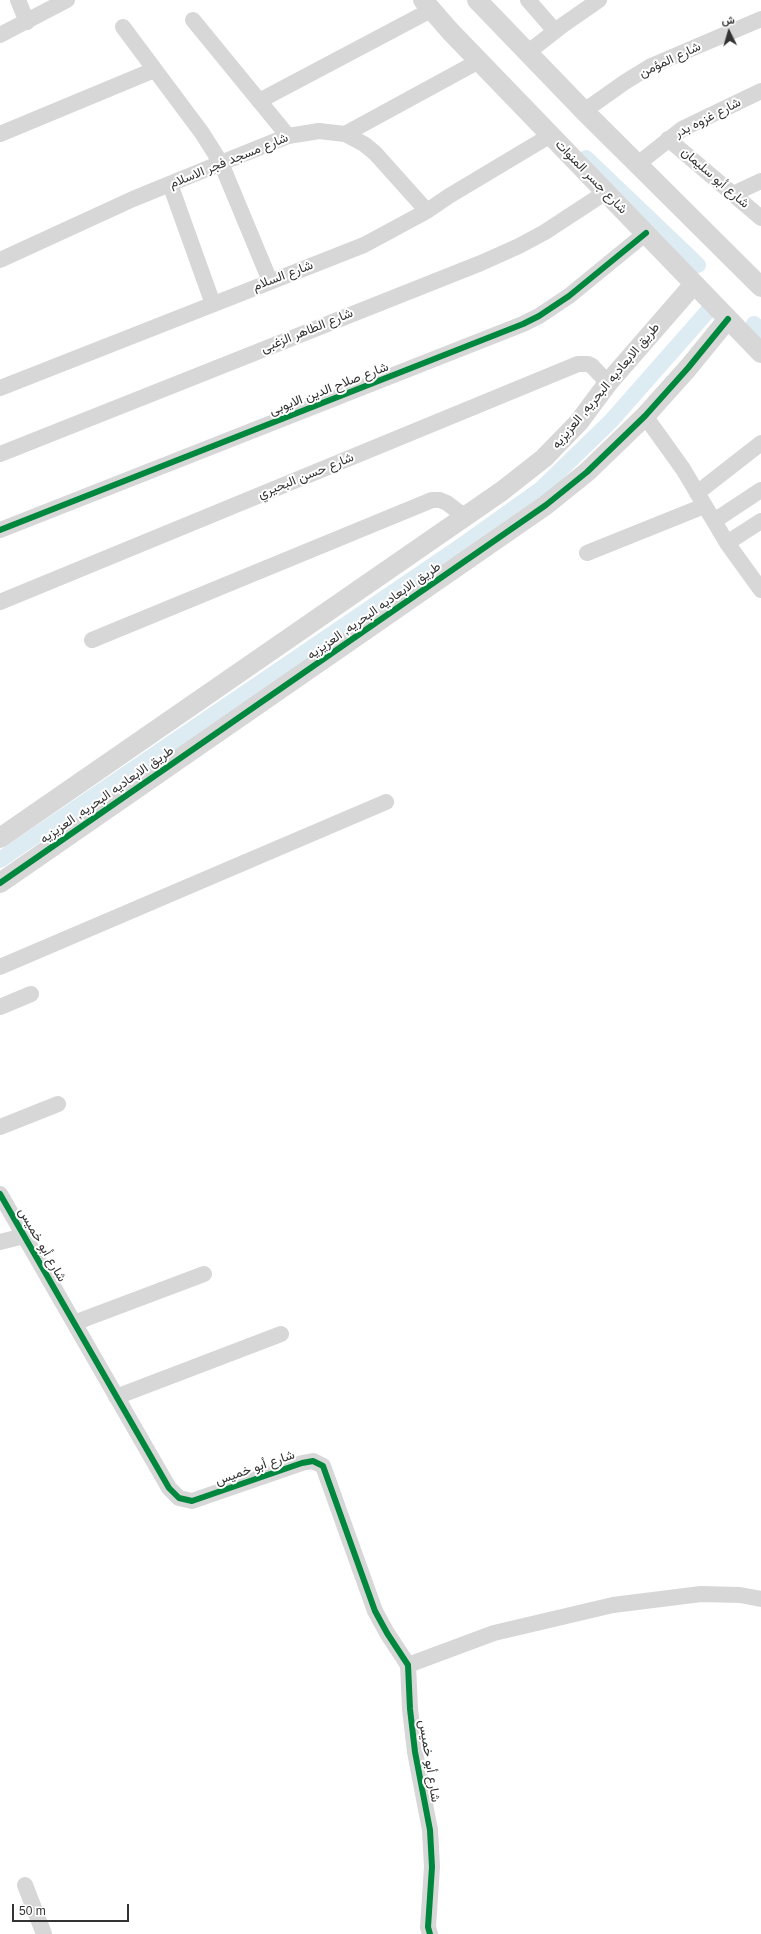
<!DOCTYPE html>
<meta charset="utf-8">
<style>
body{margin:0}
#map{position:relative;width:761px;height:1934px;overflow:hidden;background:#fff;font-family:Helvetica,Vazirmatn,sans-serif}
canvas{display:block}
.north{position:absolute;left:709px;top:12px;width:40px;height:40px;-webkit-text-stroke:3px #fff;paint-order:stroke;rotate:355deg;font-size:11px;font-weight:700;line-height:16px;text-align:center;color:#333}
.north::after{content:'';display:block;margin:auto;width:14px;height:18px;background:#333;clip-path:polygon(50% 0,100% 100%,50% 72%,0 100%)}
.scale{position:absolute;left:12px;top:1904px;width:117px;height:18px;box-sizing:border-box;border:2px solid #333;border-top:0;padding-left:5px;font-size:12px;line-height:14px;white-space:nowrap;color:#333;-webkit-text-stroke:3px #fff;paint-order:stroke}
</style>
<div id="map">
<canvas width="761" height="1934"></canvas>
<div class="north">ش</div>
<div class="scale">50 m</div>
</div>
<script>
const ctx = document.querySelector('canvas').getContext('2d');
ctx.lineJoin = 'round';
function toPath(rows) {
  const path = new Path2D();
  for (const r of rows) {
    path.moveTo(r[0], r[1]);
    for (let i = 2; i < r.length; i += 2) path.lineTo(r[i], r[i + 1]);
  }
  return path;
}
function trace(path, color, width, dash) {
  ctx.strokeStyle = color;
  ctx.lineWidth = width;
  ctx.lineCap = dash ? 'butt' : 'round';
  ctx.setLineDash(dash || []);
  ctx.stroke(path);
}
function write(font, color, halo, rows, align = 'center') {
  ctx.font = font + ' Helvetica,Vazirmatn,sans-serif';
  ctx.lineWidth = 4;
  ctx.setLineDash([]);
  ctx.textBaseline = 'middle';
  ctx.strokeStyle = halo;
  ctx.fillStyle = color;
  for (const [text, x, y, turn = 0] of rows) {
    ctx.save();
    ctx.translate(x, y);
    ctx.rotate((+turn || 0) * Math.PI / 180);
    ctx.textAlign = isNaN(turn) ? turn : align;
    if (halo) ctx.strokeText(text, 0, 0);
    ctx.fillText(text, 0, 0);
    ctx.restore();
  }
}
trace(toPath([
 [586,158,698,265],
 [754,324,761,331],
 [0,860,461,546,541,489,611,421,707,312]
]), '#ddebf3', 16);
trace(toPath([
 [18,0,27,22],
 [528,0,555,31],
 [193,20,288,136],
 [123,27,202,133,221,163,270,281],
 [0,35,67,0],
 [527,53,563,25,599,0],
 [259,101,431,10],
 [584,111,625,82,651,66,761,19],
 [0,134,154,70],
 [345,134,479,61],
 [668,139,761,218],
 [639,163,682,129,761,91],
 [170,184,213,304],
 [733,194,761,181],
 [0,260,133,199,221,163,288,136,319,131,345,134,364,144,375,153,427,211],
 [0,388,364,245,427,211,449,196,551,135],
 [645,416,683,469,727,543,761,590],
 [0,454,481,263,519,246,545,232,606,192],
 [697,493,761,443],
 [714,521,761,490],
 [0,530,523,324,539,316,569,296,646,233],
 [727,543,761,521],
 [587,553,704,506],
 [0,602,578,364,588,364,592,366,608,383],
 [92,640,432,500,440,500,447,503,464,516],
 [0,967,386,802],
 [0,1007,31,994],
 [0,1127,58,1104],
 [0,1194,169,1488,179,1498,192,1501,302,1463,313,1461,323,1466,375,1611,387,1633,408,1665,410,1709,415,1752,430,1830,432,1867,428,1927,430,1934],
 [0,1242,24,1236],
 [74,1323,204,1274],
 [116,1397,281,1334],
 [408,1665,494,1633,613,1605,701,1594,740,1595,761,1599],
 [25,1885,44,1934]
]), '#d7d7d7', 16);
trace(toPath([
 [423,0,450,31,761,353],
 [477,0,584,111,761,287],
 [0,838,502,491,544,458,579,422,608,383,694,284],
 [0,883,546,505,587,472,645,416,688,368,728,319]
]), '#d7d7d7', 20);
trace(toPath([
 [0,530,523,324,539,316,569,296,646,233],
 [0,883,546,505,587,472,645,416,688,368,728,319],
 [0,1194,169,1488,179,1498,192,1501,302,1463,313,1461,323,1466,375,1611,387,1633,408,1665,410,1709,415,1752,430,1830,432,1867,428,1927,430,1934]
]), '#00873e', 6);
write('13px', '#333', '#fff', [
 ["شارع المؤمن",670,60,-25],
 ["شارع غزوه بدر",708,118,-27],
 ["شارع مسجد فجر الاسلام",229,161,-22],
 ["شارع جسر المنوات",591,177,46],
 ["شارع أبو سليمان",715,178,41],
 ["شارع السلام",283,276,-21],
 ["شارع الطاهر الزغبى",307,331,-22],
 ["طريق الابعاديه البحريه, العزيزيه",606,386,-50],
 ["شارع صلاح الدين الايوبى",329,389,-21],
 ["شارع حسن البحيري",306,476,-22],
 ["طريق الابعاديه البحريه, العزيزيه",374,611,-35],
 ["طريق الابعاديه البحريه, العزيزيه",107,795,-35],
 ["شارع أبو خميس",42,1245,60],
 ["شارع أبو خميس",255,1468,-19],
 ["شارع أبو خميس",429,1761,81]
]);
</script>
